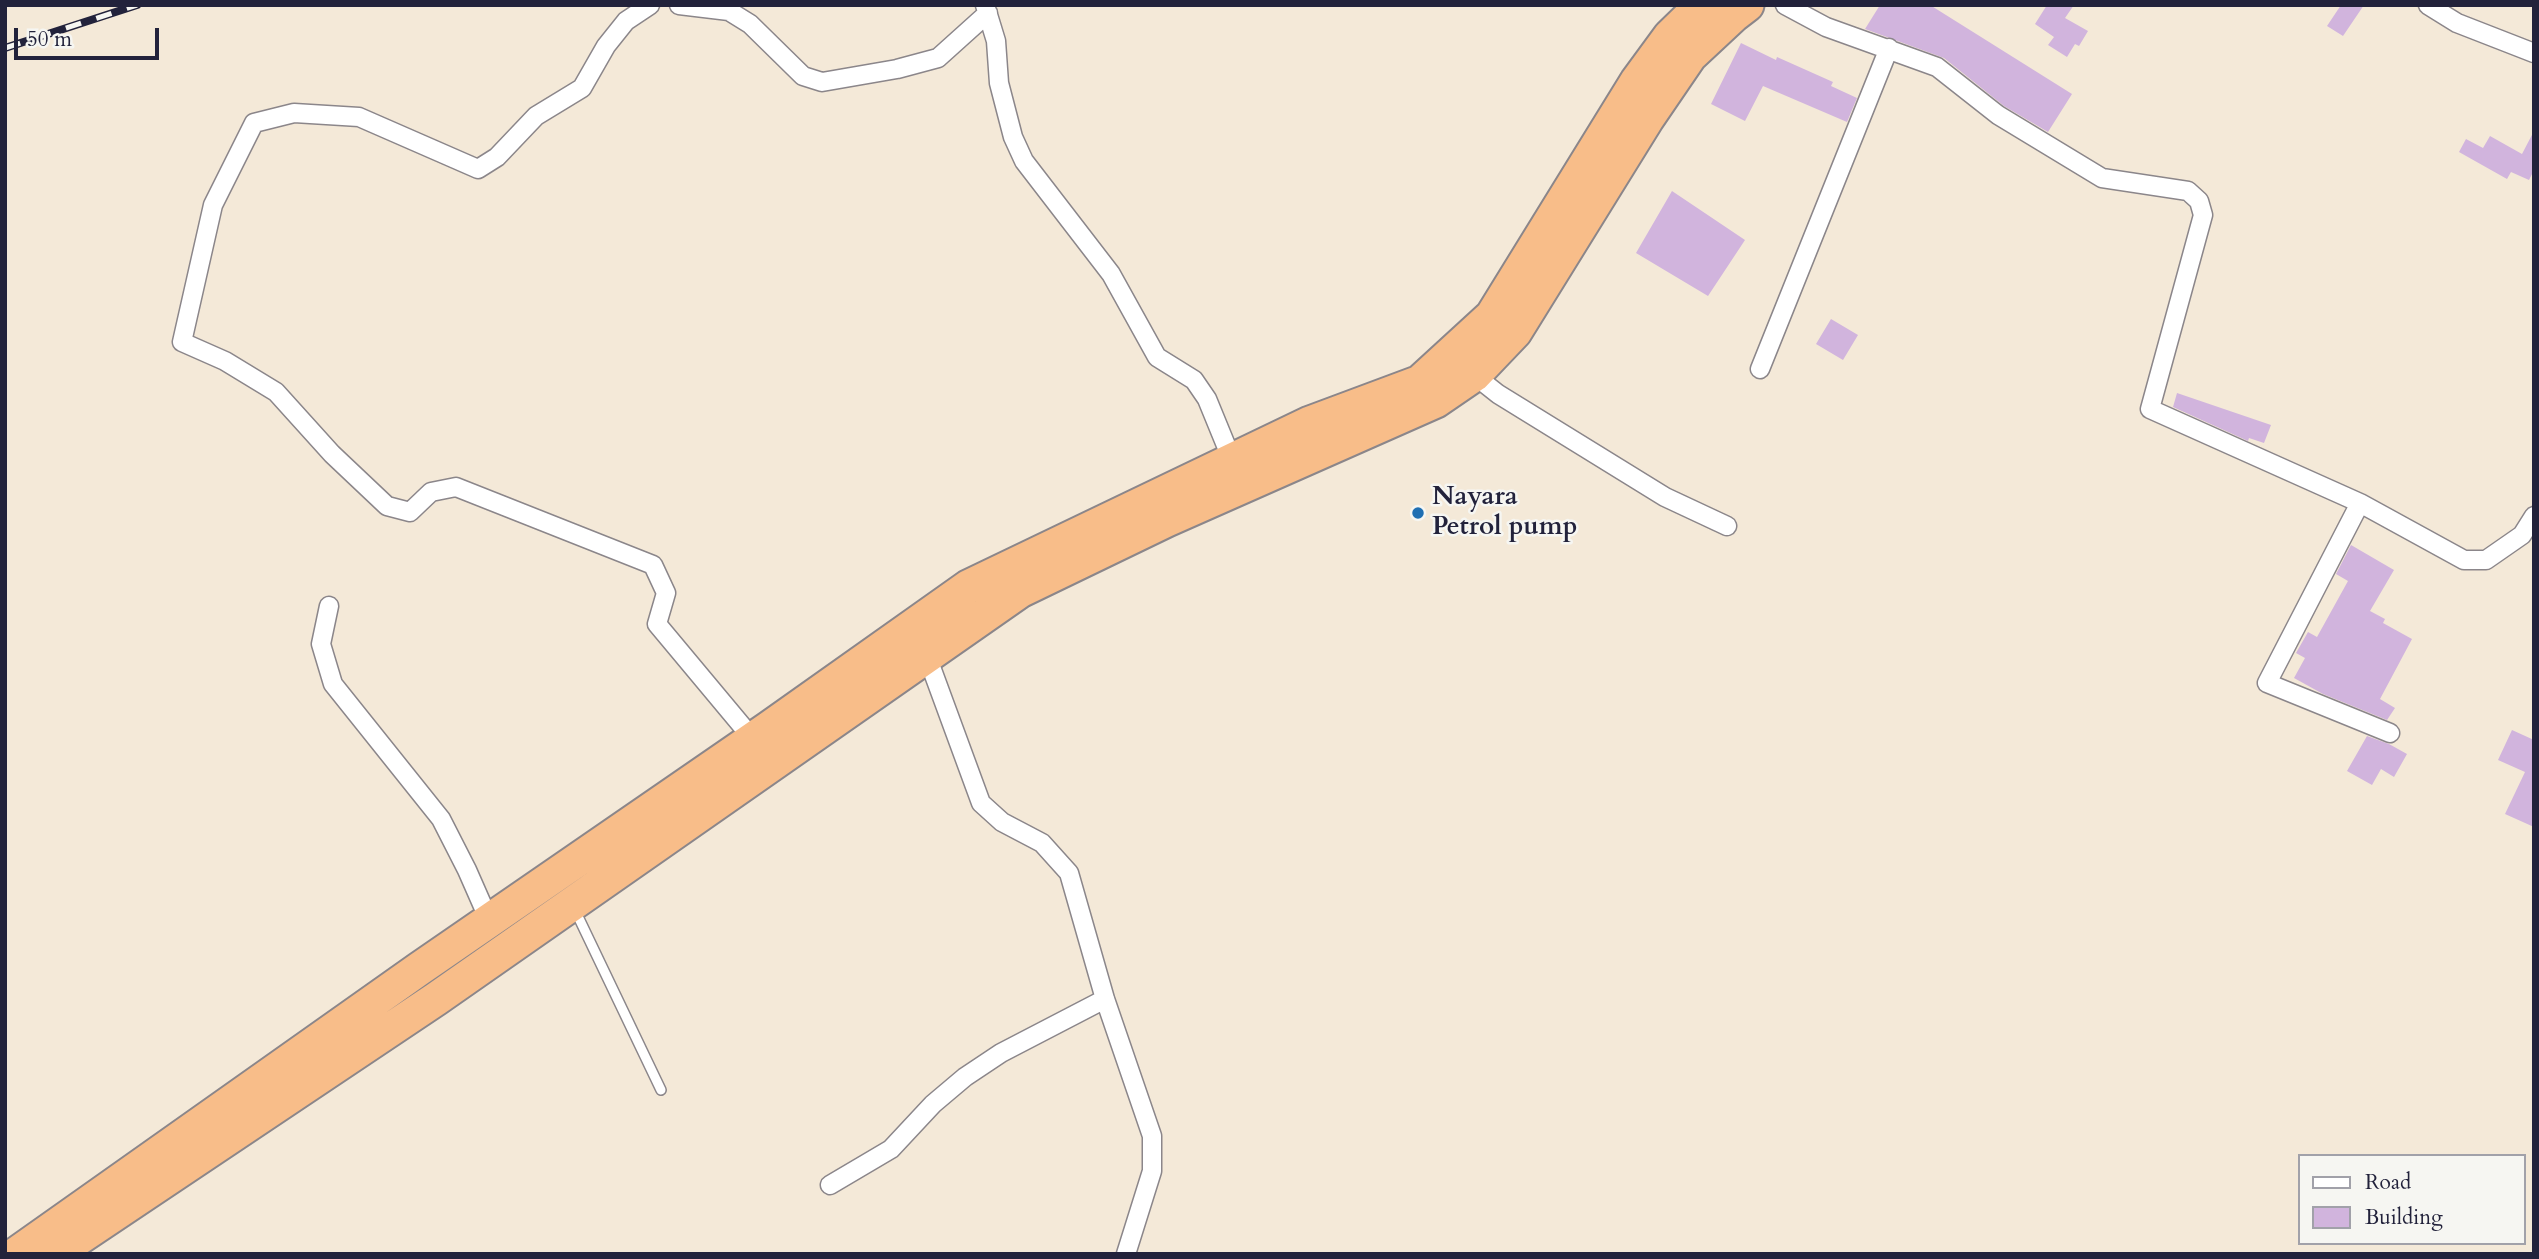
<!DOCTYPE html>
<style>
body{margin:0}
#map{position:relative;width:2539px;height:1259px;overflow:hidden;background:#f4e9d8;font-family:Cardo,serif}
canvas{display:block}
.frame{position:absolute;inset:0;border:7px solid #22223b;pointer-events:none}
.legend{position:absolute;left:2298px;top:1154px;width:228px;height:91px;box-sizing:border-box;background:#f6f6f2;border:2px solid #a1a1a9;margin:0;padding:9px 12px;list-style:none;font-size:21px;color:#22223b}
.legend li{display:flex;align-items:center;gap:14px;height:35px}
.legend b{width:35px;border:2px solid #a1a1a9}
.scale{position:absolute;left:14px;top:28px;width:145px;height:32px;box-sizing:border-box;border:4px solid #22223b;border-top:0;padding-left:9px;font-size:21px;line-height:24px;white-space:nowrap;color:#22223b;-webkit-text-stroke:5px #f6f6f2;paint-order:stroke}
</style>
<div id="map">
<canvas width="2539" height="1259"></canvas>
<div class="frame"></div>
<ul class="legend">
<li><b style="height:9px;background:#fff"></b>Road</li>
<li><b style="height:19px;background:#d1b4dd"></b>Building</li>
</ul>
<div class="scale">50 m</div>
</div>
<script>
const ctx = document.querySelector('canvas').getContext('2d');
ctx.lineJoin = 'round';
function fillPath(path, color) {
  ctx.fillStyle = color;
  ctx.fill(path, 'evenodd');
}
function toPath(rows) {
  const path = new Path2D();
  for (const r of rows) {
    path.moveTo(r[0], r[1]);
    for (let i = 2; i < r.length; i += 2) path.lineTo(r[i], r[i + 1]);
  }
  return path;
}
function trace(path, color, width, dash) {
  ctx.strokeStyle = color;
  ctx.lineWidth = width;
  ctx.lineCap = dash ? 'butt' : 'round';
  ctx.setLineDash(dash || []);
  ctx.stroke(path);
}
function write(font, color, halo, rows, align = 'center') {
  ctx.font = font + ' Cardo,serif';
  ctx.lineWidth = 5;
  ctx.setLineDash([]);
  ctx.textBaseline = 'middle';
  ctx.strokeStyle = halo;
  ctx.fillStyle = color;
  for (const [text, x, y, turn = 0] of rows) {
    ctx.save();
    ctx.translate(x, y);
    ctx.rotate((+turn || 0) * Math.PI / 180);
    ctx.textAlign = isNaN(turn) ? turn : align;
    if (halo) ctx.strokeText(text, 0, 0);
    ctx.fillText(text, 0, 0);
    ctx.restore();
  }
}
fillPath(toPath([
 [1880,5,1930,5,2072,94,2048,132,2004,106,1944,58,1865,29],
 [2047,5,2074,5,2065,18,2088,31,2079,46,2075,44,2067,57,2048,45,2054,37,2035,24],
 [2341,5,2364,5,2343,36,2327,26],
 [1741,43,1776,60,1777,57,1833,82,1831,86,1857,98,1847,122,1763,86,1745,121,1711,104],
 [2534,131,2534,170,2529,180,2511,172,2507,179,2459,152,2466,139,2483,148,2490,136,2522,154],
 [1672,191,1745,240,1708,296,1636,253],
 [1831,319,1858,335,1843,360,1816,344],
 [2177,393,2271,425,2264,443,2249,438,2248,441,2173,407],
 [2351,545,2394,570,2370,611,2385,619,2383,623,2412,639,2380,699,2395,708,2387,720,2323,694,2294,678,2305,658,2296,653,2308,632,2317,637,2348,581,2336,574],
 [2512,730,2534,740,2534,827,2505,814,2525,772,2498,760],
 [2367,736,2389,744,2407,754,2394,777,2381,769,2372,785,2347,771]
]), '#d1b4dd');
const lane = toPath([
 [574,908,661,1090]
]);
const street = toPath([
 [650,5,626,21,606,46,582,88,536,116,497,157,478,169,359,117,294,113,254,123,213,205,182,342,225,361,276,392,332,454,387,506,410,512,431,492,456,487,653,565,666,593,657,624,753,739],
 [679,5,729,11,750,24,803,76,822,82,897,69,938,58,988,13],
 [985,5,996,41,999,83,1013,137,1024,161,1111,274,1157,357,1194,380,1207,399,1232,460],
 [1785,5,1826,27,1937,67,1998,115,2102,178,2188,191,2199,201,2203,215,2150,409,2360,503,2464,560,2486,560,2522,535,2534,516],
 [2428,5,2457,23,2534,53],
 [1760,369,1889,48],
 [1474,375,1498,394,1665,497,1727,526],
 [2360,503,2267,683,2390,733],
 [329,606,321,644,333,684,441,819,467,870,489,920],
 [927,656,981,803,1002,822,1042,843,1069,873,1105,999,1152,1136,1152,1171,1126,1254],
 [830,1185,891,1149,933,1104,965,1077,1001,1053,1105,999]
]);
const highway = toPath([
 [16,1254,419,969,769,728,968,587,1310,423,1420,382,1492,316,1637,81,1670,36,1702,5],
 [55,1254,436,999,1020,591,1167,520,1436,401,1474,375,1515,332,1647,119,1690,56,1734,15,1747,5]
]);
trace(lane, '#8b868a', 12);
trace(street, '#8b868a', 21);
trace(highway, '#8b868a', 37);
trace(lane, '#fff', 9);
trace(street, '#fff', 18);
trace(highway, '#f8bd89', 33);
const rail = toPath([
 [5,48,137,5]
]);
trace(rail, '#22223b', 8);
trace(rail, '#f6f6f2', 5, [16]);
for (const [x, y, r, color] of [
 [1418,513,7,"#1f6fb2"]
]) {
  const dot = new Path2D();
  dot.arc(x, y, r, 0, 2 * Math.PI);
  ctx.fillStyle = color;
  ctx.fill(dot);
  trace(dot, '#f6f6f2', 2.5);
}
write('bold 26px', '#22223b', '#f6f6f2', [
 ["Nayara",1432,498],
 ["Petrol pump",1432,528]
], 'left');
</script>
